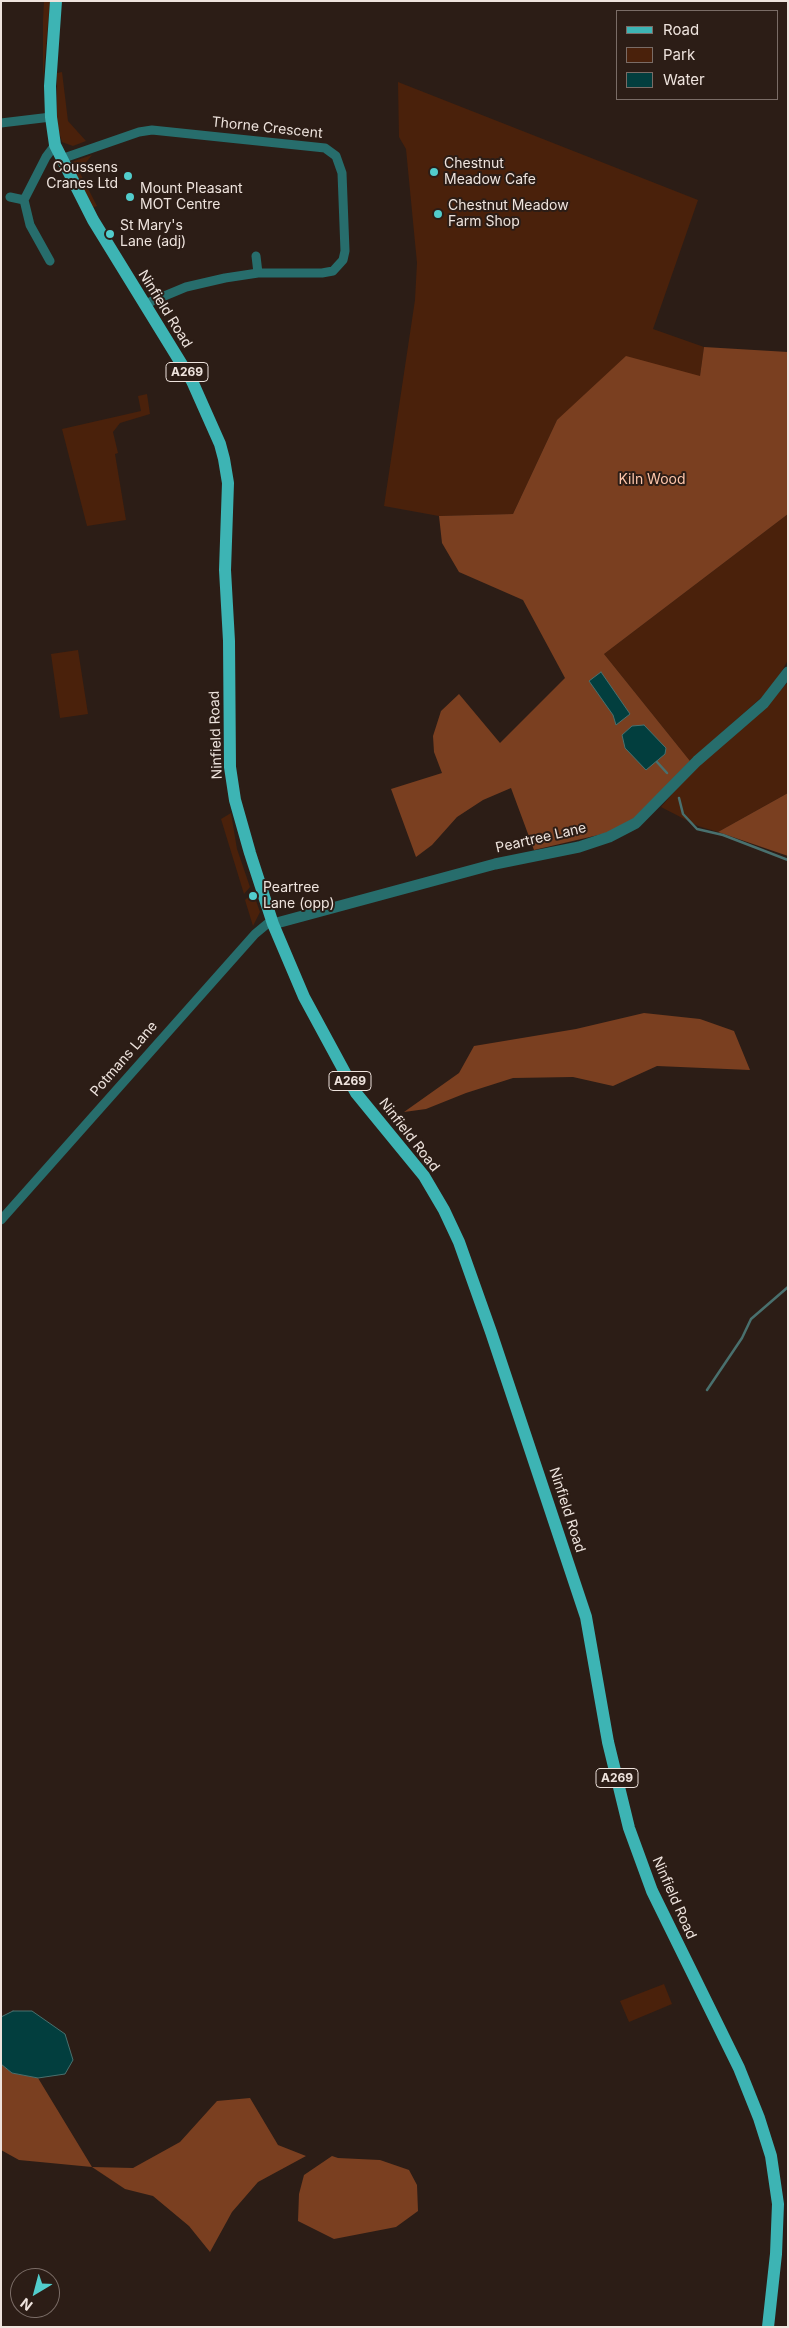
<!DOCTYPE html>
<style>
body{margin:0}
#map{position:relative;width:789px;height:2328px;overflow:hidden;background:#2c1d16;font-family:Inter,sans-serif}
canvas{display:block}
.frame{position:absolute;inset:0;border:2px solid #eee3dd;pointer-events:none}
.legend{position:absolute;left:616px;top:10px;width:162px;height:90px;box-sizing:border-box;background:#2c1d16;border:1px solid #7a6c66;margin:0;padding:6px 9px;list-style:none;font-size:15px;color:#eee3dd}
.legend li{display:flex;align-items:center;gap:10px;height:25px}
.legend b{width:25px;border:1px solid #7a6c66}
.north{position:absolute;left:10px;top:2268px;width:50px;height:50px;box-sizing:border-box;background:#2c1d16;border:1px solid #7a6c66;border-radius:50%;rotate:217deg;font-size:14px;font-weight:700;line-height:20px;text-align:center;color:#eee3dd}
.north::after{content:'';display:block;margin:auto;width:18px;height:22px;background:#52cdcc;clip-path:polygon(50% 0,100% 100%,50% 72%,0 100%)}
</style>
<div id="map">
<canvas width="789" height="2328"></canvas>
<div class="frame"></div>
<ul class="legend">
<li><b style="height:6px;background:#3db4b4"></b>Road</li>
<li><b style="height:14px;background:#4a210b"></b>Park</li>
<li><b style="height:14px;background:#023e3e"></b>Water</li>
</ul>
<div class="north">N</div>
</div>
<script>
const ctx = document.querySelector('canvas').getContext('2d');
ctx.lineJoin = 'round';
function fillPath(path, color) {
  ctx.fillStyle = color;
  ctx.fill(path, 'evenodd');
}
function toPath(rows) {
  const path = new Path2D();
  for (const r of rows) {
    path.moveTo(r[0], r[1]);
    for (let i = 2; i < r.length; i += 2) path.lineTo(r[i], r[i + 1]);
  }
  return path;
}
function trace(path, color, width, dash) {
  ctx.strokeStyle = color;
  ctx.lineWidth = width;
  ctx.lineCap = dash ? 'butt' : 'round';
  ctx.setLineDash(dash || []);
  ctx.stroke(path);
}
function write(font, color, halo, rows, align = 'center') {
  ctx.font = font + ' Inter,sans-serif';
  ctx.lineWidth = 4;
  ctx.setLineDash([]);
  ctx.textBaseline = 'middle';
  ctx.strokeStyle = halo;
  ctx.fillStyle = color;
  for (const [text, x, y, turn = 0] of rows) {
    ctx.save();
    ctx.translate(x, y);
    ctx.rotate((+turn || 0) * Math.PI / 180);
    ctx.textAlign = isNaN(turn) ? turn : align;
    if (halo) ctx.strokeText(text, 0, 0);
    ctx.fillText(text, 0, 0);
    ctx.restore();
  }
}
fillPath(toPath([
 [44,1,50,1,43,79,43,20],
 [62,72,68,121,86,141,73,146,62,142,57,125,57,73],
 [398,82,698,200,653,329,704,347,700,376,557,420,513,514,439,516,384,506,415,300,417,263,406,149,399,137],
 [92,155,79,171,97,206,92,208,70,166,74,161],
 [147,394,150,414,120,423,113,432,118,453,115,454,126,520,87,526,62,429,141,411,138,396],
 [788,514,788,660,772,688,690,761,604,654],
 [78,650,88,714,60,718,51,654],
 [788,682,788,793,718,832,698,826,661,807,690,773,763,710],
 [231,813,237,849,250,887,244,894,221,819],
 [253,892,260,912,253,926,245,900],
 [664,1984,672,2004,629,2022,620,2001]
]), '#4a210b');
fillPath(toPath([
 [704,347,788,352,788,514,604,654,690,761,637,817,607,833,534,850,511,788,483,800,457,817,432,845,416,857,391,789,442,773,434,752,433,736,441,711,459,694,500,743,565,678,523,600,459,572,442,543,439,516,513,514,557,420,626,356,700,376],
 [788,793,788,856,718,832],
 [644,1013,700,1019,734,1031,750,1070,657,1066,613,1086,573,1077,513,1078,466,1093,426,1109,404,1112,459,1073,474,1046,576,1029],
 [1,2064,12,2073,38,2078,92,2167,133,2168,180,2142,217,2101,250,2098,278,2145,306,2156,258,2182,232,2212,210,2252,189,2226,153,2196,125,2189,92,2167,19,2160,1,2150],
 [332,2156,338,2158,380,2160,409,2170,417,2185,418,2211,396,2227,334,2239,298,2221,299,2194,304,2175]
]), '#7a3f20');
const water = toPath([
 [601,672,630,714,616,725,613,715,589,681,601,672],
 [644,725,666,748,665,754,646,770,625,748,622,735,632,726,644,725],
 [13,2011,32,2011,65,2034,73,2060,65,2074,38,2078,12,2073,1,2064,1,2017,13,2011]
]);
fillPath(water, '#023e3e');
trace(water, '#49706e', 1);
trace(toPath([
 [657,762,667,773],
 [679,798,683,814,697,829,723,835,788,860],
 [707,1390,742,1338,751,1319,788,1287]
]), '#49706e', 2.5);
trace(toPath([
 [1,123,51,117],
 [61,159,139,132,152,130,325,148,336,156,342,173,345,251,343,260,333,271,322,273,258,273,225,278,186,287,150,302],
 [10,197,24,200],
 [256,256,258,273],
 [50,261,30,225,24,200,46,157,55,145],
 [1,1220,255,934,267,924,273,924]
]), '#276d6c', 9);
trace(toPath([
 [273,924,495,864,579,847,609,837,636,823,697,761,764,703,788,672]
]), '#276d6c', 11);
trace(toPath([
 [56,1,50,86,51,117,55,145,93,220,192,381,220,444,224,459,228,483,225,570,229,641,230,767,235,800,250,853,273,924,304,997,356,1093,424,1176,444,1210,459,1242,491,1332,586,1617,608,1742,629,1828,652,1891,739,2068,759,2118,771,2156,778,2204,776,2254,768,2327]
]), '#3db4b4', 12);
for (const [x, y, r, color] of [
 [434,172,5,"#52cdcc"],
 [128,176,5,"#52cdcc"],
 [130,197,5,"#52cdcc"],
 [438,214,5,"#52cdcc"],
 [110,234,5,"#52cdcc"],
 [253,896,5,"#52cdcc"]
]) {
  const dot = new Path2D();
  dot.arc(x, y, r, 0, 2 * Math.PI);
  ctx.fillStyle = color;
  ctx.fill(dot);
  trace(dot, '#2c1d16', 2);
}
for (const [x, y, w] of [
 [187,372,42],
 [350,1081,42],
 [617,1778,42]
]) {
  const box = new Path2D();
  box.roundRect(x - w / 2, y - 9.5, w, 19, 4);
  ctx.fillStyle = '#2c1d16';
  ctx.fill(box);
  trace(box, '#eee3dd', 1);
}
write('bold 12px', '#eee3dd', null, [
 ["A269",187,372],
 ["A269",350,1081],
 ["A269",617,1778]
]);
write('14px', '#eee3dd', '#2c1d16', [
 ["Thorne Crescent",267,128,6],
 ["Ninfield Road",165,309,58],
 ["Ninfield Road",216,735,-92],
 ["Peartree Lane",541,838,-13],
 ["Potmans Lane",124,1059,-49],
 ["Ninfield Road",409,1135,52],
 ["Ninfield Road",567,1510,72],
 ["Ninfield Road",674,1898,66]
]);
write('14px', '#eee3dd', '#2c1d16', [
 ["Chestnut",444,164],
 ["Meadow Cafe",444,180],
 ["Coussens",118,168,"right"],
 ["Cranes Ltd",118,184,"right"],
 ["Mount Pleasant",140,189],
 ["MOT Centre",140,205],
 ["Chestnut Meadow",448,206],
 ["Farm Shop",448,222],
 ["St Mary's",120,226],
 ["Lane (adj)",120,242],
 ["Peartree",263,888],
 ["Lane (opp)",263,904]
], 'left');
write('14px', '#fdc6ab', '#2c1d16', [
 ["Kiln Wood",652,480]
]);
</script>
